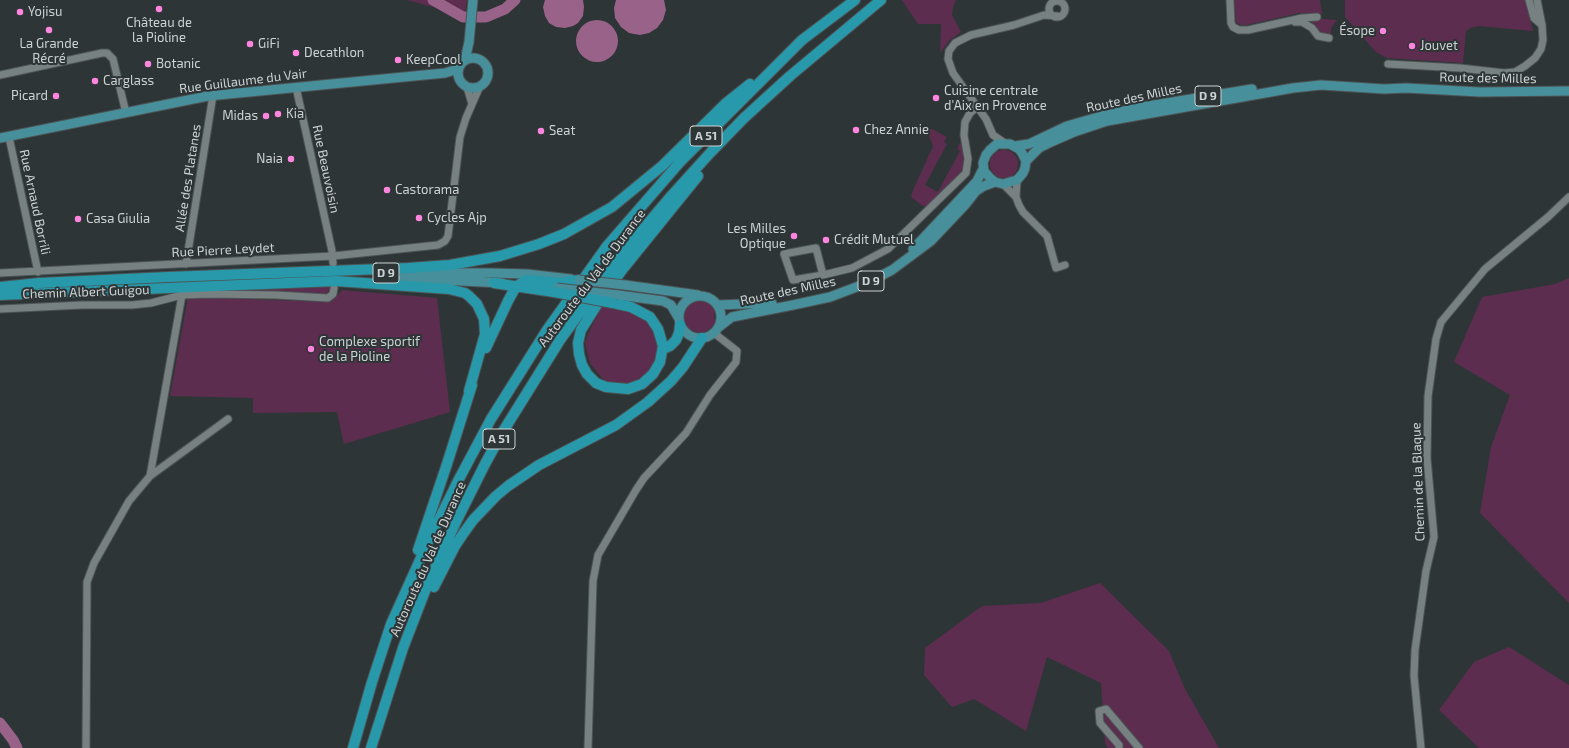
<!DOCTYPE html>
<meta charset="utf-8">
<style>
body{margin:0}
canvas{display:block;background:#2d3536}
</style>
<canvas width="1569" height="748"></canvas>
<script>
const ctx = document.querySelector('canvas').getContext('2d');
ctx.lineJoin = 'round';
function fillPath(path, color) {
  ctx.fillStyle = color;
  ctx.fill(path, 'evenodd');
}
function toPath(rows) {
  const path = new Path2D();
  for (const r of rows) {
    if (r.length === 3) {
      path.moveTo(r[0] + r[2], r[1]);
      path.arc(r[0], r[1], r[2], 0, 2 * Math.PI);
      continue;
    }
    path.moveTo(r[0], r[1]);
    for (let i = 2; i < r.length; i += 2) path.lineTo(r[i], r[i + 1]);
  }
  return path;
}
function trace(path, color, width, dash) {
  ctx.strokeStyle = color;
  ctx.lineWidth = width;
  ctx.lineCap = dash ? 'butt' : 'round';
  ctx.setLineDash(dash || []);
  ctx.stroke(path);
}
function write(font, color, halo, rows, align = 'center') {
  ctx.font = font + ' "Exo 2",sans-serif';
  ctx.lineWidth = 4;
  ctx.setLineDash([]);
  ctx.textBaseline = 'middle';
  ctx.strokeStyle = halo;
  ctx.fillStyle = color;
  for (const [text, x, y, turn = 0] of rows) {
    ctx.save();
    ctx.translate(x, y);
    ctx.rotate((+turn || 0) * Math.PI / 180);
    ctx.textAlign = isNaN(turn) ? turn : align;
    if (halo) ctx.strokeText(text, 0, 0);
    ctx.fillText(text, 0, 0);
    ctx.restore();
  }
}
fillPath(toPath([
 [407,0,467,0,464,19,437,8],
 [902,0,956,0,953,7,952,15,961,32,949,41,940,53,941,24,918,24],
 [1234,0,1320,0,1322,14,1299,13,1242,26,1236,22],
 [1345,0,1525,0,1533,31,1479,26,1471,28,1466,31,1463,63,1387,58,1376,52,1345,17],
 [1311,18,1337,20,1331,28,1330,36,1320,34,1316,26,1310,21],
 [932,129,947,137,944,142,947,144,925,185,938,192,960,151,957,149,960,143,962,144,963,149,964,164,963,169,960,175,926,208,912,198,911,195,933,146,927,130],
 [1004,164,14],
 [1569,278,1569,603,1480,513,1491,447,1510,395,1454,362,1482,297,1555,284],
 [274,287,331,287,326,294,321,295,273,291,212,291],
 [342,290,437,298,450,412,344,444,337,412,253,413,253,398,170,396,188,297,331,302],
 [698,300,708,302,715,310,714,318,716,321,713,326,705,332,699,333,689,329,684,320,685,309,688,305],
 [602,306,628,309,645,318,651,326,658,346,657,354,654,364,649,371,636,381,628,383,608,383,602,378,590,363,585,343,588,334],
 [1100,583,1169,651,1185,689,1219,748,1108,748,1105,743,1101,683,1047,657,1026,731,974,699,952,707,924,675,925,648,982,606,1041,603],
 [1509,647,1569,685,1569,748,1479,748,1439,710,1474,662]
]), '#5c2d4f');
fillPath(toPath([
 [545,0,583,0,584,7,583,16,578,23,573,26,565,28,556,27,549,23,545,16,543,7],
 [616,0,664,0,666,10,663,20,657,28,649,33,640,35,629,33,621,27,615,18,614,8],
 [597,41,21]
]), '#996289');
trace(toPath([
 [433,0,463,17,486,17,505,9,515,0],
 [0,723,13,740,17,748]
]), '#996289', 11);
const minor = toPath([
 [1230,0,1231,23,1233,27,1239,30,1248,30,1302,18,1317,17],
 [1529,0,1534,18,1542,25],
 [1057,9,8],
 [1295,22,1302,22,1312,28,1318,36,1329,38],
 [1388,64,1460,68,1504,73,1515,72,1525,66,1535,58,1541,49,1543,40,1542,25,1537,0],
 [0,75,102,53,107,53,113,59,126,113],
 [296,87,332,251,333,263],
 [467,87,472,104],
 [9,137,38,272],
 [1006,144,993,135,986,119,953,73,948,59,949,51,955,43,971,35,1014,25,1044,15,1057,16],
 [1003,184,1016,197,1017,180],
 [1016,197,1019,205,1023,212,1047,236,1056,268,1065,265],
 [186,264,213,95],
 [0,273,333,256,438,245,445,241,448,236,460,137,466,118,480,86],
 [823,275,816,248,784,254,793,280,823,275,852,268,888,249,966,173,968,159,964,135,965,122,970,113,977,107],
 [0,309,82,305,132,305,151,303,182,295,210,294,276,295,328,298,333,294,334,288],
 [150,476,228,419],
 [86,748,87,582,94,563,129,501,150,476,182,295],
 [588,748,593,581,598,555,636,490,644,478,686,433,710,395,736,362,737,351,714,333],
 [1119,748,1119,745,1100,723,1099,711,1106,709,1139,748],
 [1421,748,1414,676,1415,650,1426,571,1434,537,1427,458,1428,396,1436,339,1441,322,1485,269,1548,217,1569,197]
]);
const major = toPath([
 [473,73,15],
 [465,60,469,42,473,0],
 [0,138,208,96,445,73,458,69],
 [997,144,1010,144,1019,149,1022,153,1026,161,1025,168,1023,173,1017,180,1003,184,995,182,990,178,984,171,983,163,986,155,990,150,997,144],
 [1015,146,1029,144,1067,126,1102,116,1142,107,1252,89],
 [1026,161,1039,148,1051,142,1074,132,1107,121,1293,88,1321,85,1384,89,1406,88,1480,92,1569,91],
 [913,249,977,181,983,169],
 [404,273,491,273,527,274,571,279],
 [386,280,441,280,502,283],
 [625,285,698,295],
 [618,295,663,301,671,305,678,317],
 [700,317,21],
 [717,305,772,303],
 [719,327,732,317,793,305,830,297,867,283,892,270,931,241,965,205,976,191,984,186,995,182]
]);
const highway = toPath([
 [494,283,554,292],
 [0,287,39,283,168,277,408,268,450,265,500,256,539,244,564,234,612,207,662,166,725,104,750,84],
 [0,295,336,281,449,289,465,293,469,296,477,304,484,319,485,334,469,391],
 [613,303,631,307,650,317,658,329,663,346,660,362,653,374,642,384,628,389,606,387,596,383,587,374,582,365,579,354,578,343,581,330,596,306,622,270,698,176],
 [486,348,508,301,514,290,520,284,526,280,560,283,579,280],
 [663,349,670,346,676,340,679,333,680,325],
 [418,550,447,464,472,385],
 [434,587,455,546,463,534,473,520,496,496,508,486,539,465,616,425,648,402,671,381,683,367,702,338],
 [353,748,372,682,391,624,429,540,459,479,491,419,547,330,607,246,680,162,802,40,855,0],
 [371,748,403,648,427,586,455,524,485,464,502,433,560,340,627,248,672,195,711,152,744,118,790,76,881,0]
]);
trace(minor, '#4c5354', 9);
trace(major, '#4c5354', 11);
trace(highway, '#4c5354', 12);
trace(minor, '#778182', 7);
trace(major, '#478f9b', 9);
trace(highway, '#2799ab', 10);
const majorBridge = toPath([
 [579,280,625,285],
 [557,288,618,295]
]);
const highwayBridge = toPath([
 [554,292,613,303]
]);
trace(majorBridge, '#4c5354', 11, []);
trace(highwayBridge, '#4c5354', 12, []);
trace(majorBridge, '#478f9b', 9);
trace(highwayBridge, '#2799ab', 10);
for (const [x, y, r, color] of [
 [159,9,4,"#ff85de"],
 [20,12,4,"#ff85de"],
 [49,30,4,"#ff85de"],
 [1383,31,4,"#ff85de"],
 [250,44,4,"#ff85de"],
 [1412,46,4,"#ff85de"],
 [296,53,4,"#ff85de"],
 [398,60,4,"#ff85de"],
 [148,64,4,"#ff85de"],
 [95,81,4,"#ff85de"],
 [56,96,4,"#ff85de"],
 [936,98,4,"#ff85de"],
 [278,114,4,"#ff85de"],
 [266,116,4,"#ff85de"],
 [856,130,4,"#ff85de"],
 [541,131,4,"#ff85de"],
 [291,159,4,"#ff85de"],
 [387,190,4,"#ff85de"],
 [419,218,4,"#ff85de"],
 [78,219,4,"#ff85de"],
 [794,236,4,"#ff85de"],
 [826,240,4,"#ff85de"],
 [311,349,4,"#ff85de"]
]) {
  const dot = new Path2D();
  dot.arc(x, y, r, 0, 2 * Math.PI);
  ctx.fillStyle = color;
  ctx.fill(dot);
  trace(dot, '#2d3536', 1.5);
}
for (const [x, y, w] of [
 [1208,96,26],
 [706,136,32],
 [386,273,26],
 [871,281,26],
 [499,439,32]
]) {
  const box = new Path2D();
  box.roundRect(x - w / 2, y - 10, w, 20, 3);
  ctx.fillStyle = '#2d3536';
  ctx.fill(box);
  trace(box, '#cdd2d3', 1);
}
write('bold 12px', '#cdd2d3', null, [
 ["D 9",1208,96],
 ["A 51",706,136],
 ["D 9",386,273],
 ["D 9",871,281],
 ["A 51",499,439]
]);
write('13px', '#cdd2d3', '#2d3536', [
 ["Yojisu",28,12],
 ["Château de",159,23,"center"],
 ["la Pioline",159,38,"center"],
 ["Ésope",1375,31,"right"],
 ["La Grande",49,44,"center"],
 ["Récré",49,59,"center"],
 ["GiFi",258,44],
 ["Jouvet",1420,46],
 ["Decathlon",304,53],
 ["KeepCool",406,60],
 ["Botanic",156,64],
 ["Carglass",103,81],
 ["Cuisine centrale",944,91],
 ["d'Aix en Provence",944,106],
 ["Picard",48,96,"right"],
 ["Kia",286,114],
 ["Midas",258,116,"right"],
 ["Chez Annie",864,130],
 ["Seat",549,131],
 ["Naia",283,159,"right"],
 ["Castorama",395,190],
 ["Cycles Ajp",427,218],
 ["Casa Giulia",86,219],
 ["Les Milles",786,229,"right"],
 ["Optique",786,244,"right"],
 ["Crédit Mutuel",834,240],
 ["Complexe sportif",319,342],
 ["de la Pioline",319,357]
], 'left');
write('13px', '#cdd2d3', '#2d3536', [
 ["Route des Milles",1488,78,1],
 ["Rue Guillaume du Vair",243,81,-7],
 ["Route des Milles",1134,98,-12],
 ["Rue Beauvoisin",326,169,78],
 ["Allée des Platanes",188,178,-81],
 ["Rue Arnaud Borrili",35,202,78],
 ["Rue Pierre Leydet",223,250,-3],
 ["Autoroute du Val de Durance",592,278,-53],
 ["Route des Milles",788,291,-12],
 ["Chemin Albert Guigou",86,292,-2],
 ["Chemin de la Blaque",1418,482,-92],
 ["Autoroute du Val de Durance",428,559,-66]
]);
</script>
